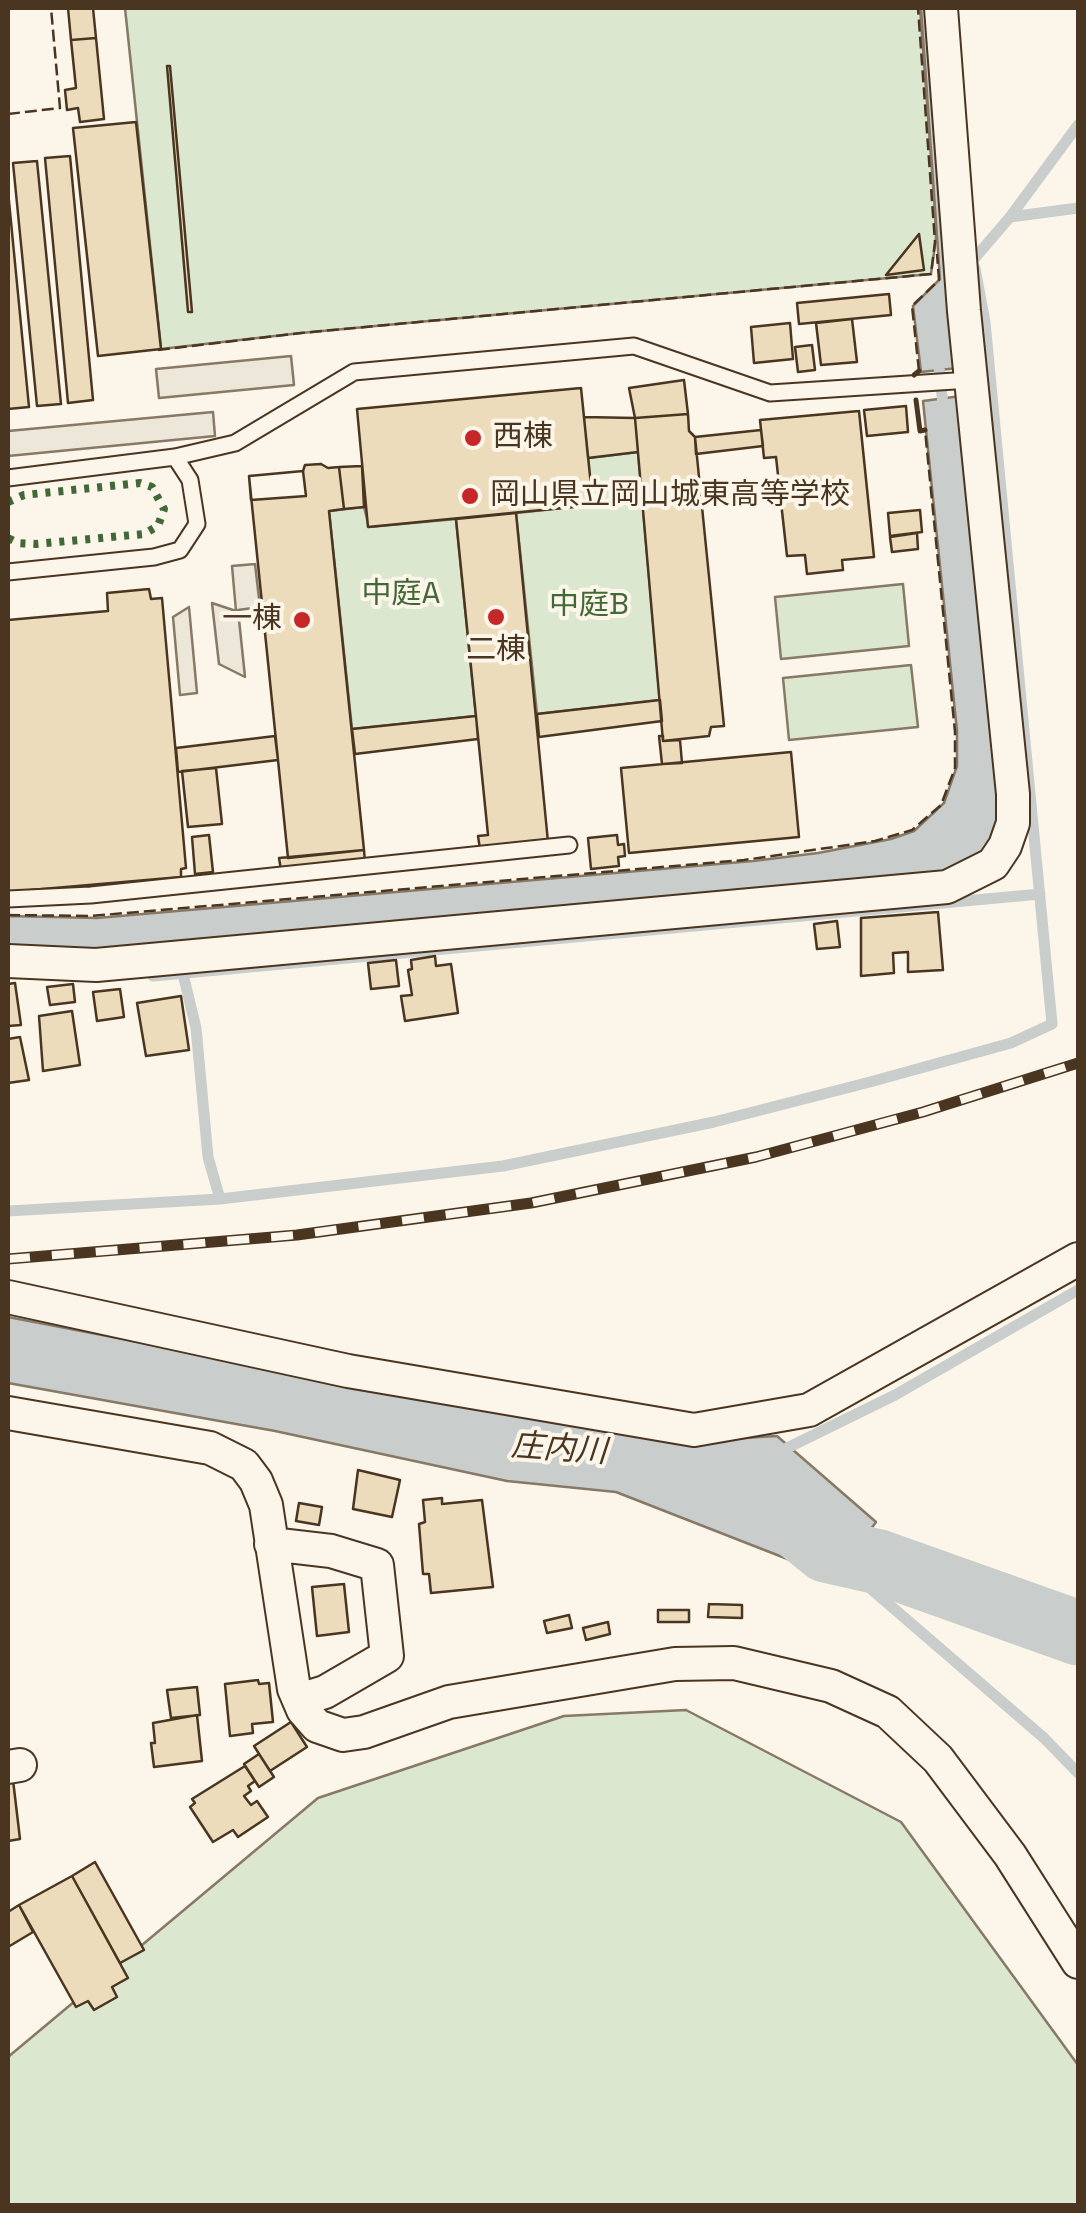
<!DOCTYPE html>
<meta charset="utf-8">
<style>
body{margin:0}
#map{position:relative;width:1086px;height:2213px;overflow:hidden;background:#fbf6e9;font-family:"Space Grotesk",sans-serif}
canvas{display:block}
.frame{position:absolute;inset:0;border:10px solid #4a3520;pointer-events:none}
</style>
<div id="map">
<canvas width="1086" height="2213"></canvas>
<div class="frame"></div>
</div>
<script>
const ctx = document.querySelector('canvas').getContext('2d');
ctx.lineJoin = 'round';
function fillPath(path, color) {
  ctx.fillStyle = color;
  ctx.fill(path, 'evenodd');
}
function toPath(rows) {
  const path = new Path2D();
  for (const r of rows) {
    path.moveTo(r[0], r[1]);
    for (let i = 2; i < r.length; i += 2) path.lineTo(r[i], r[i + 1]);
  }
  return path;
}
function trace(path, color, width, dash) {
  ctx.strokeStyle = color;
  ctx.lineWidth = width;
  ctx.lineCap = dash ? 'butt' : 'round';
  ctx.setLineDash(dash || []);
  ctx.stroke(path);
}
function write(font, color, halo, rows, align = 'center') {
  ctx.font = font + ' "Space Grotesk","Noto Sans JP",sans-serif';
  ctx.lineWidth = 8;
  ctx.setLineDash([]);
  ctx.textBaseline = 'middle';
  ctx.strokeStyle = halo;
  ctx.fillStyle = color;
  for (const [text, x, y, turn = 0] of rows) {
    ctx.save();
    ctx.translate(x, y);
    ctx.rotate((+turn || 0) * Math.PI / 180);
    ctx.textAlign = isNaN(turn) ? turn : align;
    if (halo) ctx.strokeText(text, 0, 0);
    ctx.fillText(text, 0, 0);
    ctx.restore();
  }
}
const green = toPath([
 [125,8,920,8,935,211,936,238,931,274,301,333,161,349,125,8],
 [638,452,660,700,537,714,516,513,592,505,588,458,638,452],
 [364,507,369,527,456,519,476,716,352,729,329,511,364,507],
 [903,584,909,646,781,659,775,597,903,584],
 [911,665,918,727,789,740,783,678,911,665],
 [686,1710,901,1822,1078,2065,1078,2205,8,2206,8,2057,318,1798,564,1716,686,1710]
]);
fillPath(green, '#dce7d0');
trace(green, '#887966', 2.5);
const parking = toPath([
 [291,356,294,385,159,398,156,369,291,356],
 [213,412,215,436,8,456,8,431,213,412],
 [255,564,260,607,238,610,245,677,219,664,212,603,236,611,232,566,255,564],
 [189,607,197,693,180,695,173,617,189,607]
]);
fillPath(parking, '#ede7d9');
trace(parking, '#887966', 2.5);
const water = toPath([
 [921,8,931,8,958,368,921,372,913,306,940,279,921,8],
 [961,396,1003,818,982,857,946,871,105,949,8,948,8,916,97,918,753,861,818,853,891,839,914,831,944,803,957,766,957,731,923,401,961,396],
 [8,1317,447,1401,695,1441,777,1436,876,1522,836,1578,616,1492,507,1481,275,1431,8,1383,8,1317]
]);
fillPath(water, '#c9cecd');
trace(water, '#887966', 2.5);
trace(toPath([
 [1010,217,1078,208],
 [968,266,1010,217,1078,125],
 [938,358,944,414],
 [183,974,196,1028,208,1157,220,1199],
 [153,976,1040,894],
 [8,1211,220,1199,503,1166,714,1122,870,1082,1011,1043,1052,1024,985,322,975,268],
 [779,1452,895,1395,1078,1290],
 [834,1557,1044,1738,1078,1773]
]), '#c9cecd', 11);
trace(toPath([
 [779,1512,826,1550,879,1562,1078,1633]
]), '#c9cecd', 65);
const building = toPath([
 [68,8,93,8,96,38,71,40,68,8],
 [96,38,104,119,80,122,78,108,67,110,65,90,76,88,71,40,96,38],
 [167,66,170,66,192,312,188,312,167,66],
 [136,122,161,349,98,356,73,128,136,122],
 [70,156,93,400,68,403,45,158,70,156],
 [37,161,61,404,37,406,13,163,37,161],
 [8,191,29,407,8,409,8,191],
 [919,234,924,270,886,275,919,234],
 [889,294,891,315,799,324,797,303,889,294],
 [852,319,857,362,821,365,816,323,852,319],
 [790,323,793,359,754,363,751,327,790,323],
 [812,345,815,370,798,372,795,347,812,345],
 [684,380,688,414,635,418,629,388,684,380],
 [581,388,593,505,368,527,357,409,581,388],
 [906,406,908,432,867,436,864,410,906,406],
 [859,411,874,557,842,560,843,570,807,574,805,555,787,556,776,457,764,458,760,420,859,411],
 [688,414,689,431,695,437,724,726,711,727,709,736,663,741,635,418,688,414],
 [584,417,635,418,638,452,588,458,584,417],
 [761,430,763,446,696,454,695,437,761,430],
 [321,464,328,468,339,467,344,509,329,511,364,850,288,858,249,476,303,471,305,465,321,464],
 [362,466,364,507,344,509,339,467,362,466],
 [303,471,306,496,251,500,249,476,303,471],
 [920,510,922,532,890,536,888,513,920,510],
 [516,513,548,842,480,849,478,836,488,835,456,519,516,513],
 [917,533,918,549,892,552,890,537,917,533],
 [149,589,151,599,162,598,186,868,181,869,181,877,8,892,8,620,108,611,107,593,149,589],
 [660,700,662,721,539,737,537,714,660,700],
 [476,716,478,739,355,754,352,729,476,716],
 [275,736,278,760,178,772,176,748,275,736],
 [659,736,663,736,663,741,680,740,682,763,662,764,659,736],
 [791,752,799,837,629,853,621,768,791,752],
 [216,768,222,824,188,827,182,771,216,768],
 [209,835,213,872,195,874,192,837,209,835],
 [617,835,618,845,624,844,625,856,618,857,619,866,591,869,588,838,617,835],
 [364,850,365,862,281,870,279,858,364,850],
 [938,912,943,970,908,972,908,952,893,953,894,973,861,976,861,918,938,912],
 [837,921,840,947,817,949,814,924,837,921],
 [435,956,436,966,451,964,458,1013,405,1021,401,996,412,995,408,970,412,969,411,960,435,956],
 [396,960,399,986,371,989,368,963,396,960],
 [15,983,21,1025,8,1026,8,984,15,983],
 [73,984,75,1002,50,1005,47,987,73,984],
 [120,989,124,1017,97,1021,93,992,120,989],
 [181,996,189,1050,146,1056,137,1003,181,996],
 [72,1011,80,1065,43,1071,39,1016,72,1011],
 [20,1037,29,1080,8,1083,8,1039,20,1037],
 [358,1470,400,1480,392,1517,353,1509,358,1470],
 [442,1498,442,1504,482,1500,493,1587,431,1593,429,1574,423,1574,419,1524,425,1522,423,1500,442,1498],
 [299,1503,322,1507,319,1525,296,1521,299,1503],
 [344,1584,349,1632,317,1636,312,1587,344,1584],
 [709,1604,742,1605,742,1618,708,1617,709,1604],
 [658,1610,689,1610,689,1622,658,1622,658,1610],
 [569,1615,572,1628,547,1633,544,1621,569,1615],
 [608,1622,610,1634,586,1640,583,1628,608,1622],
 [258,1680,259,1684,269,1683,273,1722,252,1724,253,1733,230,1736,225,1684,258,1680],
 [197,1687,200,1715,171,1718,167,1690,197,1687],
 [197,1715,202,1761,154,1767,151,1743,155,1743,153,1723,197,1715],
 [291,1722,307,1747,270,1771,254,1746,291,1722],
 [259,1754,274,1777,259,1787,244,1764,259,1754],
 [245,1766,255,1781,248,1786,251,1791,244,1796,251,1805,257,1801,268,1817,238,1837,233,1830,213,1842,190,1807,195,1803,192,1799,245,1766],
 [8,1780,13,1780,20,1839,8,1841,8,1780],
 [95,1862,144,1950,120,1963,72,1876,95,1862],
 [72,1876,128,1978,112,1987,117,1997,94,2010,88,2001,76,2007,19,1905,72,1876],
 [19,1905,33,1932,8,1947,8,1912,19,1905]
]);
fillPath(building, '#ecdcbc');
trace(building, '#4a3520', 2.5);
const service = toPath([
 [8,478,175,457,235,443,354,372,634,346,770,393,970,380],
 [8,572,154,557,180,550,197,524,190,480,175,457],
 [8,899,91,895,569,845]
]);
const minor = toPath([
 [8,961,96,965,947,887,993,864,1005,846,1013,823,1013,794,964,311,941,8],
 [8,1297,348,1371,694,1430,809,1410,1078,1259],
 [8,1413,210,1448,244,1465,256,1481,266,1505,294,1689,303,1710,317,1726,343,1735,364,1732,449,1702,675,1664,734,1663,831,1686,888,1712,938,1759,1010,1855,1078,1962],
 [271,1544,331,1551,377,1565,387,1656,325,1692,299,1700],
 [8,1767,20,1765]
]);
trace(service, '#4a3520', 19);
trace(minor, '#4a3520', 36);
trace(service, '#fbf6e9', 15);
trace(minor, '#fbf6e9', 32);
const rail = toPath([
 [8,1259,297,1235,531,1203,756,1157,923,1112,1078,1063]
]);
trace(rail, '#4a3520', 11);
trace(rail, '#fbf6e9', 8, [22]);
trace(toPath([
 [8,502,24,495,140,483,152,487,164,509,158,526,144,534,36,544,18,543,8,538]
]), '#436837', 8, [5, 8]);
trace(toPath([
 [8,114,60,108,51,8],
 [158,350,301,333,931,274,935,242,918,8],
 [919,371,912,306,939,280,937,254],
 [8,915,91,916,744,860,875,841,912,830,941,805,955,768,955,732,925,430]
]), '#4a3520', 2.5, [12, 5]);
trace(toPath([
 [914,375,919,371],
 [916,400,920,431,925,430]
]), '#4a3520', 5);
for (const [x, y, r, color] of [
 [473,438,10,"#c62828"],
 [470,496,10,"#c62828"],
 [496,617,10,"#c62828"],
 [302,620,10,"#c62828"]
]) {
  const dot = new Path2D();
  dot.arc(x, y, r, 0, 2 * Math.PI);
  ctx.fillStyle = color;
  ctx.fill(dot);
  trace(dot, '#fbf6e9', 4);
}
write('30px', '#4a3520', '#fbf6e9', [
 ["西棟",493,438],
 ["岡山県立岡山城東高等学校",490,496],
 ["一棟",282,620,"right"],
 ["二棟",496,651,"center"]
], 'left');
write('30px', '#436837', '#fbf6e9', [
 ["中庭A",401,595],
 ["中庭B",589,606]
]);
write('italic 32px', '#4a3520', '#fbf6e9', [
 ["庄内川",559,1450,4]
]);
</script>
